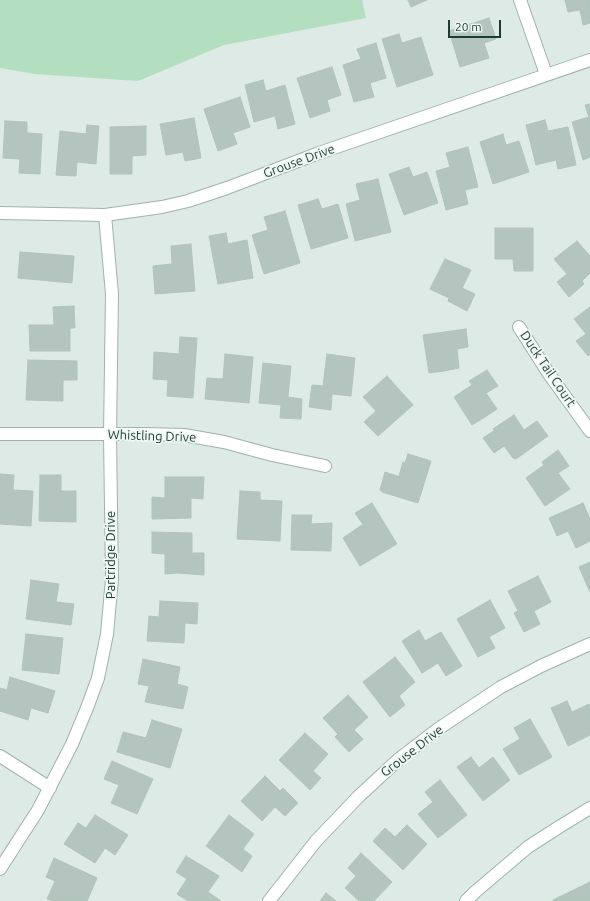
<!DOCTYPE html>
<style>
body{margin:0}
#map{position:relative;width:590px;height:901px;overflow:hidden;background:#ddeae5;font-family:Ubuntu,sans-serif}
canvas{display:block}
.scale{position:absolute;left:448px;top:20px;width:53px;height:18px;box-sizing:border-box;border:2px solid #1e3b33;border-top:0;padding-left:5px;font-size:12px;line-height:14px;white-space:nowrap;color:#1e3b33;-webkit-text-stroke:3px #eef7f3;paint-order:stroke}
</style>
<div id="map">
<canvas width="590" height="901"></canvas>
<div class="scale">20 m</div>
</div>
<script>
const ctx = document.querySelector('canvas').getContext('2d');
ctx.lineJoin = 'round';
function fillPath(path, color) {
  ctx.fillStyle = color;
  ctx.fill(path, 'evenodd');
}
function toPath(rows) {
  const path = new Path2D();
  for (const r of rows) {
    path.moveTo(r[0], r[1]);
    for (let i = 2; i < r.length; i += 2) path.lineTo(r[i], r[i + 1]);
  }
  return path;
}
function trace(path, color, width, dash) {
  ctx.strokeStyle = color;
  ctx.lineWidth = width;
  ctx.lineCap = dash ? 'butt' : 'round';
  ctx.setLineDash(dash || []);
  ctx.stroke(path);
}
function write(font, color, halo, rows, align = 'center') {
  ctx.font = font + ' Ubuntu,sans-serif';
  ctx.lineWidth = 3.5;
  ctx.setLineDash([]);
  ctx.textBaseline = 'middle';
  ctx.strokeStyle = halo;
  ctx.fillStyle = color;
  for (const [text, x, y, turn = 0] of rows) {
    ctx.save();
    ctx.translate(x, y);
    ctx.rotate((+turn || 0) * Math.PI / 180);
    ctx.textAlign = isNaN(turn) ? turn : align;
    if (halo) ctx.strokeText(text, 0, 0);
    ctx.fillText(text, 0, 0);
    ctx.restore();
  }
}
fillPath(toPath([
 [0,0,362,0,366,18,224,45,138,81,35,74,0,68]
]), '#b4dec0');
const building = toPath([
 [408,0,427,0,411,7,408,0],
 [565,0,590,0,590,23,583,25,580,10,568,12,565,0],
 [489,18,496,39,484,43,489,58,460,67,449,31,489,18],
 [399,34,402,43,421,37,433,75,397,87,382,39,399,34],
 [376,43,386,78,370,83,374,97,354,102,343,65,361,59,357,49,376,43],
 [332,67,341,95,327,100,330,111,310,118,297,78,332,67],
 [263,80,266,91,285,85,295,124,278,129,275,116,254,122,245,85,263,80],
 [240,97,250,127,233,133,237,144,218,151,204,109,240,97],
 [590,104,590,157,583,160,572,122,589,117,585,105,590,104],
 [194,118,201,158,185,161,183,152,166,155,160,124,194,118],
 [545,120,548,131,568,127,576,165,558,169,556,160,536,165,526,125,545,120],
 [5,121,27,122,27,133,42,134,40,174,19,173,20,159,3,158,5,121],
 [87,125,99,126,96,164,77,162,76,176,56,175,60,131,86,134,87,125],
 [146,126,146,155,132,156,132,174,110,174,110,127,146,126],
 [503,134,506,145,519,141,529,172,493,184,480,142,503,134],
 [468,147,478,187,465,190,468,204,446,210,436,171,450,167,446,153,468,147],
 [409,167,413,177,427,172,438,203,404,215,389,174,409,167],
 [378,179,391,232,355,241,346,204,360,200,356,184,378,179],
 [318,199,322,209,338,204,348,238,311,249,298,205,318,199],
 [285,211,300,263,264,274,252,235,268,230,264,217,285,211],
 [495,228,533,228,533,271,514,271,513,259,495,259,495,228],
 [226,233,228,244,247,240,253,278,218,284,209,236,226,233],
 [577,241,590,256,590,273,582,281,584,284,569,297,557,282,567,274,554,259,577,241],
 [191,244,195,291,155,294,153,266,172,264,171,246,191,244],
 [20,252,74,256,72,283,18,278,20,252],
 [445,259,471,270,462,288,475,294,467,311,448,301,449,298,430,289,445,259],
 [74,306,75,328,70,328,70,351,30,351,29,325,54,325,53,307,74,306],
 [590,307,590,354,588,356,576,341,586,334,574,319,590,307],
 [466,329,468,347,457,349,459,368,444,371,429,373,423,335,466,329],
 [180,337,197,338,193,398,167,396,168,380,153,379,154,352,179,354,180,337],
 [225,354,253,357,249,403,205,399,207,378,223,379,225,354],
 [327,354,355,358,351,396,332,394,331,410,309,407,312,385,323,386,327,354],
 [28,360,77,361,77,380,63,380,63,401,26,400,28,360],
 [263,363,291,366,288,397,302,399,301,419,280,418,281,405,259,403,263,363],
 [487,370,498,386,486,393,497,409,485,417,472,425,454,397,472,385,469,381,487,370],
 [387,376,413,405,378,436,364,422,376,411,363,397,387,376],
 [514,415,524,430,537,421,548,436,516,459,513,458,504,446,494,453,483,438,495,430,493,429,514,415],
 [558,450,569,466,558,473,570,489,545,506,526,478,544,465,542,462,558,450],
 [408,454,431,461,418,503,382,492,382,491,380,490,385,472,400,477,399,476,403,462,405,463,408,454],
 [0,474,14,475,13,490,33,491,31,526,0,524,0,474],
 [40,475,61,475,61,491,76,491,76,522,39,521,40,475],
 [165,477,204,477,203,499,191,498,191,518,152,519,152,497,165,498,165,477],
 [240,491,260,492,260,500,282,501,280,541,237,539,240,491],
 [372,503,397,544,360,566,343,538,356,529,362,525,363,527,364,526,355,513,372,503],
 [583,503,590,519,590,541,576,548,568,531,557,536,549,518,583,503],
 [292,515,312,515,311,524,332,523,331,551,291,550,292,515],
 [152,532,192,533,192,553,204,553,204,575,178,573,165,574,165,554,152,553,152,532],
 [590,562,590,592,579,567,590,562],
 [538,576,551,602,534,611,540,624,524,632,514,613,518,611,508,591,538,576],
 [31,580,59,584,56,602,74,604,71,625,26,619,31,580],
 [490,600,505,628,489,637,495,648,478,657,457,619,490,600],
 [160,601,198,603,197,624,185,623,184,643,147,641,149,616,159,617,160,601],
 [419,630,425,641,441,632,462,666,446,676,438,663,422,673,402,641,419,630],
 [26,634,63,638,59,674,22,670,26,634],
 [395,657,415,682,399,696,405,705,390,717,363,682,395,657],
 [143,659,180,667,177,684,188,687,183,709,145,702,149,686,138,684,143,659],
 [10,677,55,691,48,713,31,708,28,720,0,711,0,688,7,690,10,677],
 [348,695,368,717,354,730,363,739,349,752,335,737,338,734,323,718,348,695],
 [567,701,572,712,589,704,590,707,590,735,568,746,551,708,567,701],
 [530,719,552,757,519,775,503,749,520,739,514,728,530,719],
 [152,720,182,729,170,768,117,752,123,732,146,738,152,720],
 [305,733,328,754,313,771,321,778,310,790,279,760,305,733],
 [471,757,479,768,493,757,510,780,483,801,457,767,471,757],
 [112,761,153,779,137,814,111,803,119,785,104,779,112,761],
 [265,776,280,791,283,788,298,803,285,816,275,807,262,821,241,801,265,776],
 [440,780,467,815,438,838,418,814,433,802,425,792,440,780],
 [95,815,128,835,115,855,105,848,95,863,64,844,78,823,86,828,95,815],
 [229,815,254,834,243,849,252,856,242,872,206,846,229,815],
 [407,825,427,844,403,870,373,841,385,828,395,837,407,825],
 [361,853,392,882,374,901,359,901,345,888,356,876,348,868,361,853],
 [186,856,219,876,208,892,221,901,188,901,177,894,187,879,176,872,186,856],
 [54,858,97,878,87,901,53,901,47,899,55,881,46,877,54,858],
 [590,882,590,901,553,901,553,900,590,882],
 [326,893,336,901,320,901,326,893]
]);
fillPath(building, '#b3c5be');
trace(building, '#b0c4bc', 1);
const street = toPath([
 [520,0,546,74],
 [0,213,105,215,162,207,188,201,227,188,319,153,590,60],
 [519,327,549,374,590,431],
 [0,434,144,434,184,435,224,442,272,455,325,466],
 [0,756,50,788],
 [0,869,38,810,72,744,87,708,98,678,107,634,112,579,110,435,112,294,105,215],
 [269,901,316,841,358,797,399,759,438,729,501,687,541,666,590,644]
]);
const secondary = toPath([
 [466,901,475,892,528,847,559,827,590,808]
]);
trace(street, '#a0b2ac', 14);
trace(secondary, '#9cb7ad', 14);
trace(street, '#fff', 12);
trace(secondary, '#fff', 12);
write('13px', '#1e3b33', '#eef7f3', [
 ["Grouse Drive",299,161,-20],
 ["Duck Tail Court",548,369,56],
 ["Whistling Drive",152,436,2],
 ["Partridge Drive",111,555,-90],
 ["Grouse Drive",412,751,-38]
]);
</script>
